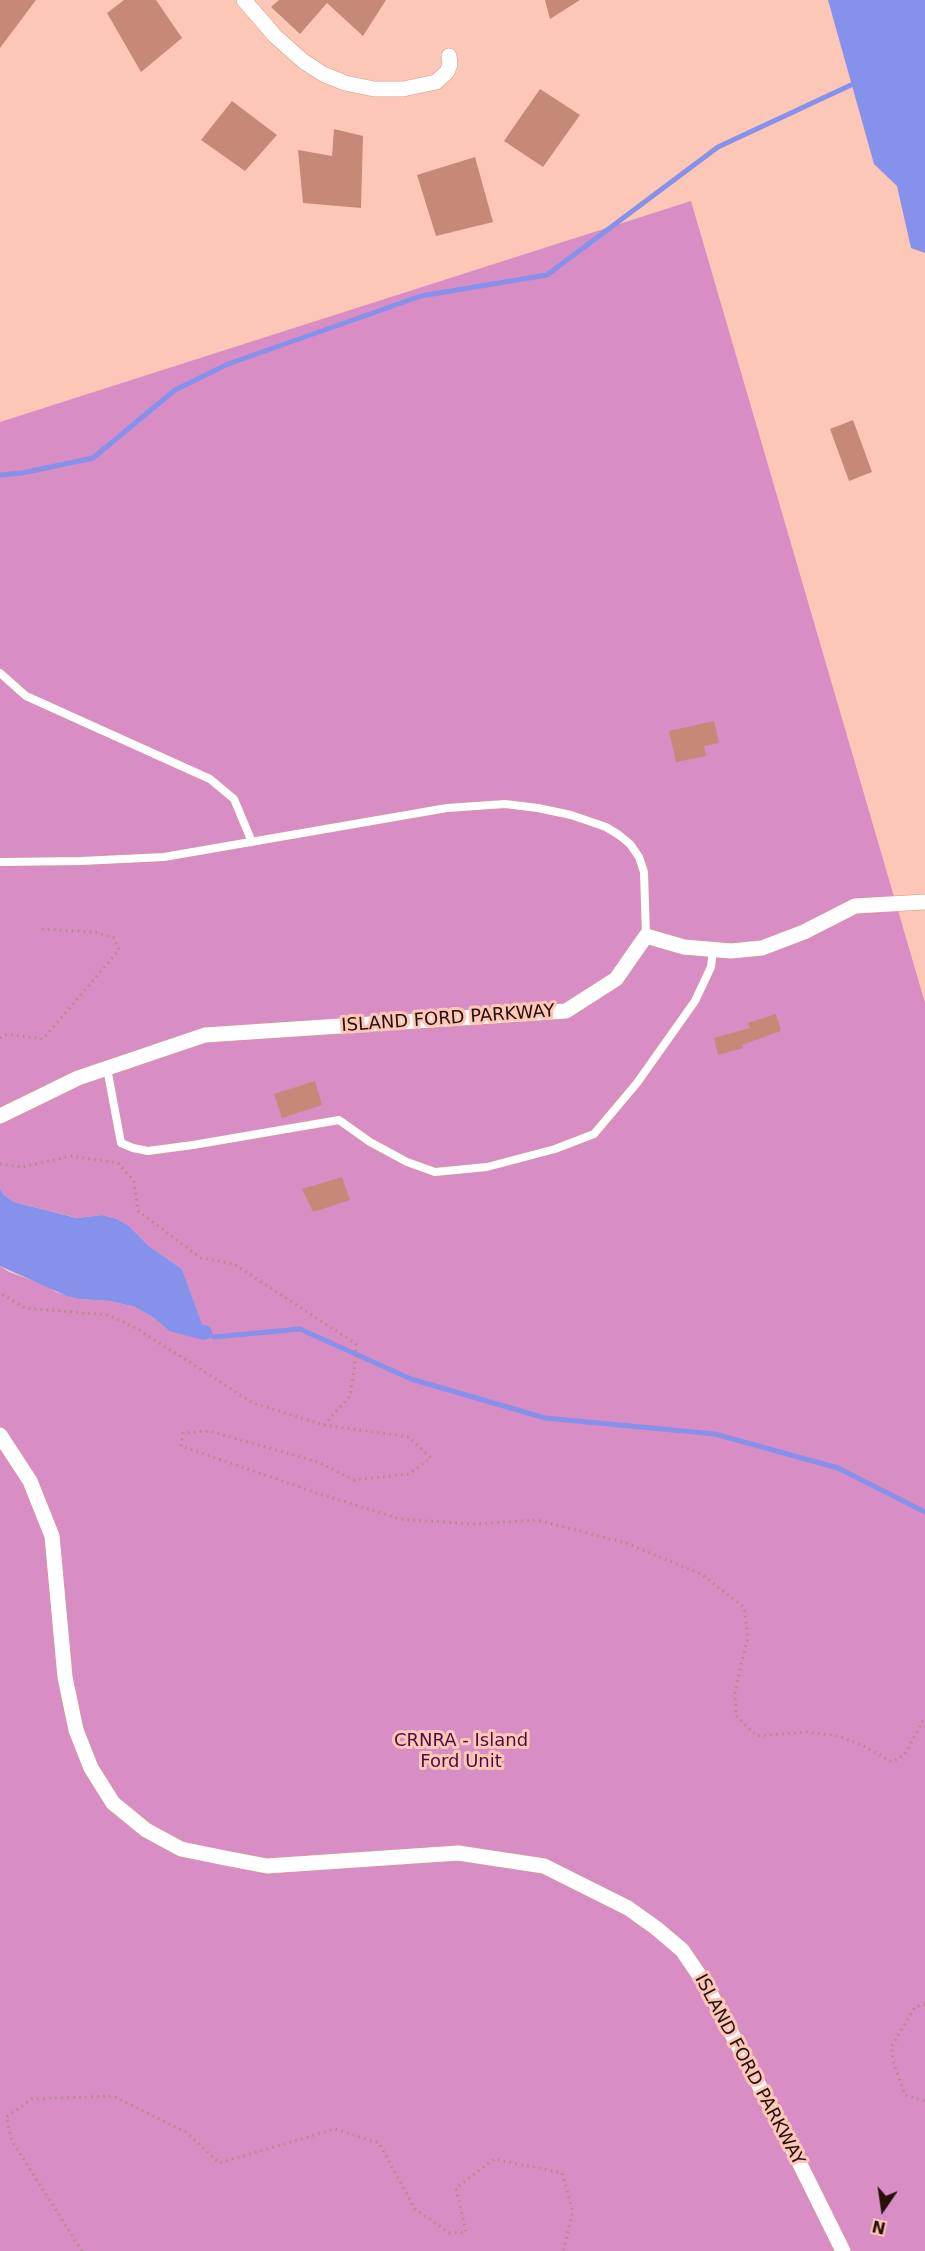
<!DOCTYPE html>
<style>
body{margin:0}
#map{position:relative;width:925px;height:2251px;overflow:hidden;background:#fcc7b7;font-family:"DejaVu Sans",sans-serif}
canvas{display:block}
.north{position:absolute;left:853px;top:2179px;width:60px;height:60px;-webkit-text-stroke:4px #fcc7b7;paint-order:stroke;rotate:193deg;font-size:16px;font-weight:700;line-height:24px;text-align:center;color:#27100a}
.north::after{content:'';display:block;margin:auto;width:21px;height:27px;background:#27100a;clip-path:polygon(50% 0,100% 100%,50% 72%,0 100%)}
</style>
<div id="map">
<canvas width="925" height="2251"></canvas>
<div class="north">N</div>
</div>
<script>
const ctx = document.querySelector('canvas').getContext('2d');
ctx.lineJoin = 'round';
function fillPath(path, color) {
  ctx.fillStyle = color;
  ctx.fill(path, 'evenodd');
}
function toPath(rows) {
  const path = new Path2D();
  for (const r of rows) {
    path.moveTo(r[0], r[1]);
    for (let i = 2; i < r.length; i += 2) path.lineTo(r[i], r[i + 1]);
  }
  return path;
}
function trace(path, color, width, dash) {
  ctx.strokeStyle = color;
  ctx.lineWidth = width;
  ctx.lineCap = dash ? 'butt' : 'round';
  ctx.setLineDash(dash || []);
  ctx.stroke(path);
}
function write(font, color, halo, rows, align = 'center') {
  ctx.font = font + ' "DejaVu Sans",sans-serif';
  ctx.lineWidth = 6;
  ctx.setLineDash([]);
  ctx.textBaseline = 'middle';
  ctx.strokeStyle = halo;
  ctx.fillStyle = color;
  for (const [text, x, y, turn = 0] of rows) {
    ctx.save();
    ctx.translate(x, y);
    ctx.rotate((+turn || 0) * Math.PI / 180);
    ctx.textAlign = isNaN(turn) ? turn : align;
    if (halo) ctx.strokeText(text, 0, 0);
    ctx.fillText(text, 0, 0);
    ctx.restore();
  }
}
fillPath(toPath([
 [691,201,925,1003,925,2251,0,2251,0,1266,9,1272,45,1285,56,1292,79,1299,110,1301,135,1307,154,1318,169,1331,202,1325,182,1269,149,1246,129,1226,117,1219,102,1215,78,1218,14,1202,4,1195,0,1189,0,422]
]), '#d88ec4');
fillPath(toPath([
 [828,0,925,0,925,253,911,248,897,186,874,164],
 [0,1189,4,1195,14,1202,77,1218,102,1215,117,1219,129,1226,149,1246,182,1269,202,1324,210,1327,214,1337,203,1340,169,1331,154,1318,135,1307,110,1301,79,1299,67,1296,0,1266]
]), '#8691ec');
trace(toPath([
 [0,475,22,473,93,458,175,390,228,364,421,296,547,275,718,147,851,85],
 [214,1337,300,1329,411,1379,545,1418,715,1434,838,1468,925,1512]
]), '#8691ec', 5);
fillPath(toPath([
 [0,0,36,0,0,48],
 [124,0,156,0,182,38,141,72,107,13],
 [279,0,386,0,363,36,327,3,300,34,271,7],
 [545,0,580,0,550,19],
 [540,89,580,115,543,167,504,141],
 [232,101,277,135,245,171,201,140],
 [334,129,363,136,361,208,303,203,298,150,332,156],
 [475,157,493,222,436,236,417,175],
 [853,420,872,472,849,481,830,429],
 [714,721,719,743,704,746,706,756,676,762,669,731],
 [776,1014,781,1031,742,1045,743,1048,718,1055,714,1038,750,1028,748,1023],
 [315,1081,322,1105,282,1118,274,1094],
 [342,1177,350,1200,313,1212,302,1189]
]), '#c68977');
const lane = toPath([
 [0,673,26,696,210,779,234,799,252,842],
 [0,862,81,861,164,857,447,808,505,804,538,808,571,815,606,827,619,835,630,844,639,857,644,872,646,936],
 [107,1068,121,1143,133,1148,148,1151,193,1145,339,1120,370,1142,407,1162,435,1172,487,1167,555,1149,594,1134,637,1083,695,1001,711,967,713,949]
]);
const street = toPath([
 [244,0,275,36,303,61,323,74,345,83,374,89,403,89,436,82,447,72,450,64,449,56],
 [0,1116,78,1078,205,1035,566,1011,616,979,646,936,684,947,731,951,762,948,804,932,855,906,925,902],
 [0,1435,30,1481,52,1536,65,1677,76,1730,91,1768,113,1803,146,1830,181,1849,225,1858,267,1866,458,1853,544,1866,628,1908,656,1928,682,1950,706,1985,788,2140,843,2251]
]);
trace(lane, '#d79986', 9);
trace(street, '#d79986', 16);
trace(toPath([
 [0,1038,8,1034,43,1039,119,950,114,938,95,932,40,929],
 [0,1164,21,1167,72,1156,118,1163,134,1181,138,1211,201,1258,234,1264,356,1344,356,1356,350,1396,324,1425,253,1403,136,1328,108,1315,25,1308,0,1293],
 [324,1425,409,1437,431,1458,409,1474,354,1480,318,1462,209,1431,183,1433,181,1446,308,1490,400,1519,473,1524,537,1520,626,1543,701,1574,744,1607,748,1637,735,1691,736,1716,757,1736,807,1732,838,1736,864,1746,892,1762,905,1754,925,1717],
 [925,2004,915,2007,891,2047,894,2064,905,2095,925,2101],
 [82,2251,12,2141,6,2117,32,2099,113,2096,186,2132,219,2163,335,2129,379,2143,415,2209,450,2233,466,2232,456,2188,494,2159,562,2173,573,2212,563,2251]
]), '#b68b7e', 3, [1.5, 4.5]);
trace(lane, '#fff', 8);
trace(street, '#fff', 15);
write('18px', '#27100a', '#fcc7b7', [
 ["ISLAND FORD PARKWAY",448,1019,-4],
 ["ISLAND FORD PARKWAY",749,2070,62]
]);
write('18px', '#500a43', '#fcc7b7', [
 ["CRNRA - Island",461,1741],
 ["Ford Unit",461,1762]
]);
</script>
